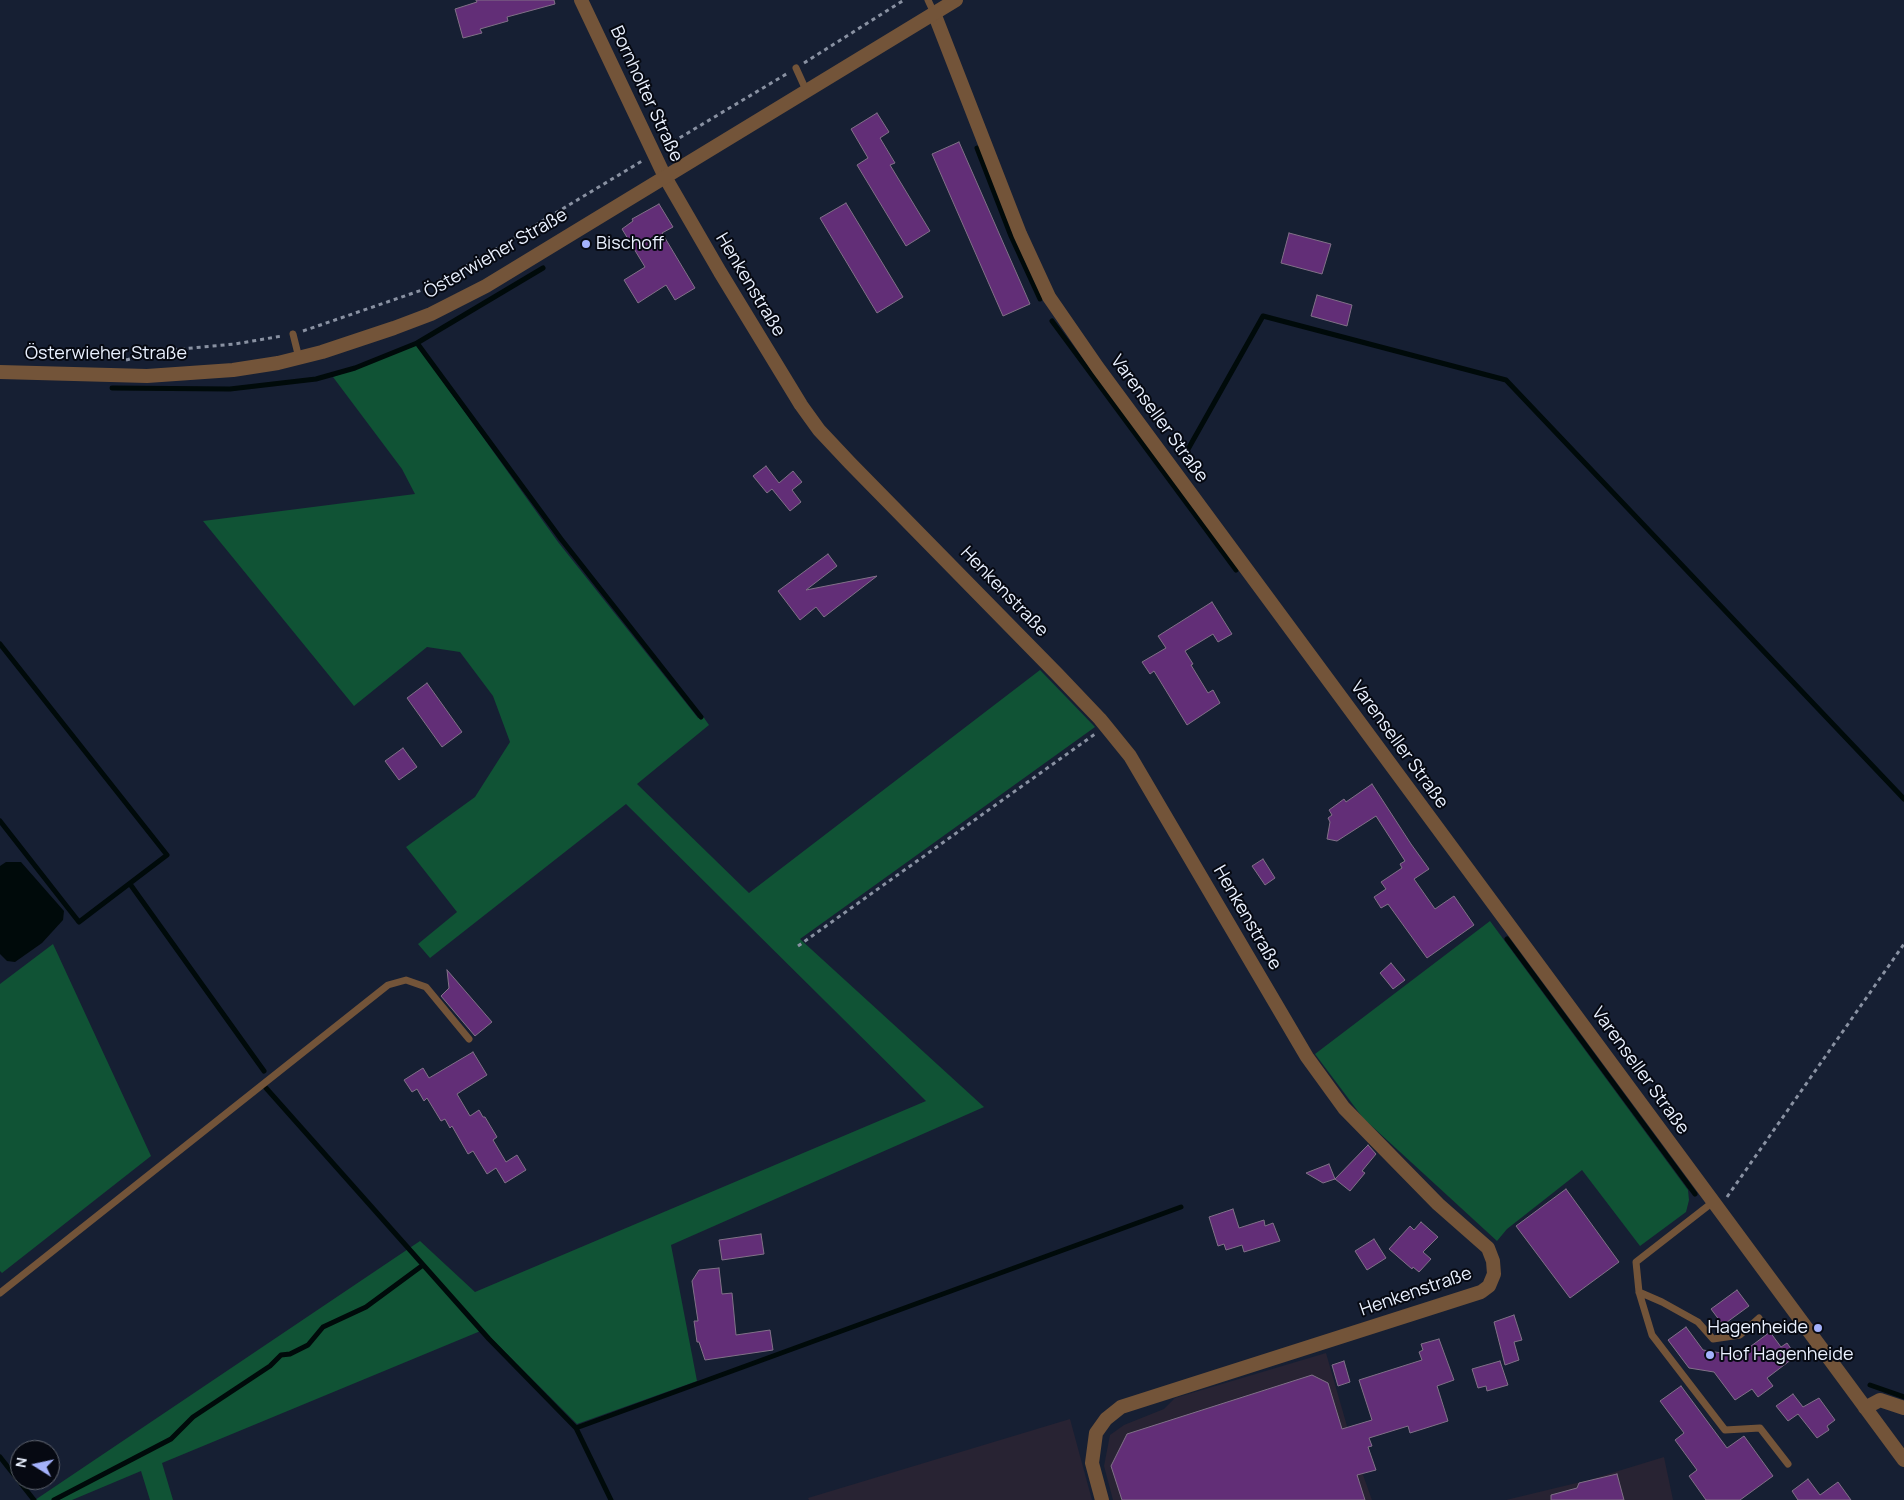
<!DOCTYPE html>
<meta charset="utf-8">
<style>
body{margin:0}
#map{position:relative;width:1904px;height:1500px;overflow:hidden;background:#161f33;font-family:Manrope,sans-serif}
canvas{display:block}
.north{position:absolute;left:10px;top:1440px;width:50px;height:50px;box-sizing:border-box;background:#060912;border:1px solid #616671;border-radius:50%;rotate:280deg;font-size:14px;font-weight:700;line-height:20px;text-align:center;color:#eaf1ff}
.north::after{content:'';display:block;margin:auto;width:18px;height:22px;background:#a4b2fc;clip-path:polygon(50% 0,100% 100%,50% 72%,0 100%)}
</style>
<div id="map">
<canvas width="1904" height="1500"></canvas>
<div class="north">N</div>
</div>
<script>
const ctx = document.querySelector('canvas').getContext('2d');
ctx.lineJoin = 'round';
function fillPath(path, color) {
  ctx.fillStyle = color;
  ctx.fill(path, 'evenodd');
}
function toPath(rows) {
  const path = new Path2D();
  for (const r of rows) {
    path.moveTo(r[0], r[1]);
    for (let i = 2; i < r.length; i += 2) path.lineTo(r[i], r[i + 1]);
  }
  return path;
}
function trace(path, color, width, dash) {
  ctx.strokeStyle = color;
  ctx.lineWidth = width;
  ctx.lineCap = dash ? 'butt' : 'round';
  ctx.setLineDash(dash || []);
  ctx.stroke(path);
}
function write(font, color, halo, rows, align = 'center') {
  ctx.font = font + ' Manrope,sans-serif';
  ctx.lineWidth = 4;
  ctx.setLineDash([]);
  ctx.textBaseline = 'middle';
  ctx.strokeStyle = halo;
  ctx.fillStyle = color;
  for (const [text, x, y, turn = 0] of rows) {
    ctx.save();
    ctx.translate(x, y);
    ctx.rotate((+turn || 0) * Math.PI / 180);
    ctx.textAlign = isNaN(turn) ? turn : align;
    if (halo) ctx.strokeText(text, 0, 0);
    ctx.fillText(text, 0, 0);
    ctx.restore();
  }
}
fillPath(toPath([
 [1326,1353,1353,1447,1372,1500,1113,1500,1104,1466,1110,1435,1124,1425,1164,1409,1175,1398],
 [1070,1419,1092,1500,809,1500,808,1498],
 [1664,1457,1673,1500,1506,1500,1589,1480]
]), '#282333');
fillPath(toPath([
 [417,345,558,542,698,718,702,715,709,725,637,784,749,893,1040,670,1095,727,800,939,984,1107,671,1245,697,1381,577,1424,483,1330,162,1463,173,1500,150,1500,141,1471,72,1500,35,1500,420,1241,475,1292,926,1101,626,804,430,958,418,944,457,912,406,847,475,797,510,742,493,696,460,652,427,647,354,706,203,521,415,494,402,469,333,377],
 [1490,921,1688,1190,1689,1200,1686,1212,1640,1246,1582,1170,1507,1229,1497,1241,1363,1118,1315,1054],
 [53,944,151,1156,2,1273,0,1271,0,984]
]), '#105335');
fillPath(toPath([
 [6,862,21,862,64,911,63,920,42,943,15,962,7,961,0,954,0,866]
]), '#000a0a');
trace(toPath([
 [977,148,1011,236,1040,299],
 [1052,321,1236,570],
 [417,343,561,539,701,717],
 [112,388,230,389,316,379,355,368,417,343,543,268],
 [1187,451,1263,316,1506,380,1904,799],
 [0,644,167,855,79,922,0,821],
 [130,884,264,1071],
 [1507,939,1695,1194],
 [266,1088,489,1339,576,1428,611,1500],
 [1870,1385,1904,1397],
 [576,1428,1181,1207],
 [0,1457,34,1500],
 [54,1500,171,1439,193,1417,270,1366,281,1355,290,1354,308,1345,323,1327,366,1307,423,1265]
]), '#000a0a', 5);
const building = toPath([
 [476,0,554,0,555,4,507,17,508,21,480,29,482,33,463,38,455,9,477,2,476,0],
 [877,113,889,132,880,138,895,163,890,165,930,231,906,246,857,165,868,158,851,129,877,113],
 [959,142,1030,304,1003,316,932,154,959,142],
 [846,203,903,297,877,313,820,218,846,203],
 [659,204,673,227,662,233,695,288,675,300,666,285,638,303,624,280,645,267,622,229,633,221,632,219,659,204],
 [1289,233,1331,244,1322,274,1281,263,1289,233],
 [1317,295,1352,305,1347,326,1311,316,1317,295],
 [766,466,779,483,793,471,802,482,792,490,801,502,790,511,772,489,767,493,753,476,766,466],
 [828,554,837,566,806,590,877,576,824,617,816,607,800,620,778,591,828,554],
 [1212,602,1232,634,1218,642,1213,634,1185,651,1193,664,1191,665,1208,693,1213,690,1220,703,1187,725,1154,671,1150,674,1142,662,1166,648,1158,636,1212,602],
 [427,683,462,732,442,747,407,698,427,683],
 [403,748,417,767,399,780,385,761,403,748],
 [1372,784,1411,844,1429,869,1414,879,1435,909,1454,896,1474,925,1427,958,1388,904,1381,908,1374,897,1386,889,1381,882,1402,868,1400,864,1405,861,1376,816,1337,841,1327,839,1330,822,1328,818,1332,815,1329,810,1344,799,1346,802,1372,784],
 [1263,859,1275,878,1265,885,1252,866,1263,859],
 [1391,963,1405,980,1393,989,1380,973,1391,963],
 [447,970,492,1022,475,1036,441,996,449,988,447,970],
 [473,1052,487,1075,457,1094,470,1116,479,1110,483,1117,485,1117,497,1137,493,1140,506,1162,517,1155,526,1170,505,1183,496,1168,487,1174,473,1151,468,1154,452,1126,450,1128,445,1119,441,1121,427,1098,424,1101,417,1089,412,1092,404,1080,423,1068,429,1078,473,1052],
 [1368,1145,1376,1154,1362,1171,1365,1173,1350,1191,1335,1179,1368,1145],
 [1329,1164,1335,1179,1323,1183,1306,1173,1329,1164],
 [1566,1189,1619,1262,1570,1298,1516,1226,1566,1189],
 [1233,1209,1239,1228,1264,1220,1265,1226,1273,1223,1280,1241,1244,1252,1242,1245,1226,1250,1224,1244,1218,1246,1209,1217,1233,1209],
 [1421,1222,1438,1237,1423,1252,1431,1259,1419,1272,1413,1267,1412,1269,1389,1249,1410,1226,1414,1230,1421,1222],
 [761,1234,764,1254,722,1260,719,1240,761,1234],
 [1374,1239,1386,1258,1367,1270,1355,1251,1374,1239],
 [719,1268,722,1294,732,1293,736,1335,770,1330,773,1350,705,1360,699,1342,697,1342,694,1321,698,1321,692,1281,699,1270,719,1268],
 [1737,1290,1749,1306,1723,1325,1711,1309,1737,1290],
 [1514,1315,1522,1340,1514,1342,1519,1360,1505,1365,1494,1322,1514,1315],
 [1686,1327,1703,1350,1746,1357,1743,1352,1770,1332,1781,1347,1787,1343,1796,1356,1767,1378,1773,1386,1758,1397,1752,1389,1735,1400,1714,1372,1689,1368,1668,1340,1686,1327],
 [1439,1339,1454,1380,1437,1386,1448,1421,1410,1433,1408,1426,1369,1438,1372,1446,1368,1447,1376,1470,1357,1475,1365,1500,1122,1500,1111,1466,1127,1434,1312,1375,1328,1383,1342,1429,1372,1420,1359,1380,1422,1360,1419,1352,1423,1350,1421,1344,1439,1339],
 [1344,1361,1350,1382,1338,1386,1332,1365,1344,1361],
 [1500,1361,1508,1385,1487,1391,1486,1386,1478,1388,1472,1369,1500,1361],
 [1681,1386,1727,1448,1744,1436,1773,1476,1740,1500,1706,1500,1689,1476,1697,1470,1675,1440,1684,1433,1660,1401,1681,1386],
 [1793,1394,1803,1407,1819,1398,1835,1420,1827,1426,1829,1430,1817,1438,1798,1414,1788,1421,1776,1406,1793,1394],
 [1617,1474,1624,1500,1551,1500,1551,1495,1577,1488,1579,1483,1617,1474],
 [1808,1479,1820,1495,1838,1482,1851,1500,1798,1500,1792,1491,1808,1479]
]);
fillPath(building, '#622e77');
trace(building, '#817188', 1);
trace(toPath([
 [804,63,904,0],
 [666,146,788,73],
 [303,331,422,290,476,261,642,161],
 [126,360,159,351,235,344,282,336],
 [798,946,1095,734],
 [1727,1197,1904,944]
]), '#8991a2', 3, [4, 4]);
trace(toPath([
 [928,0,934,13],
 [796,68,806,90],
 [293,334,299,358],
 [1713,1202,1636,1262,1639,1292,1652,1335,1725,1430,1760,1428,1788,1464],
 [1639,1292,1662,1302,1698,1322,1713,1339,1740,1335,1759,1318],
 [0,1293,388,985,406,980,426,987,469,1039]
]), '#735439', 7);
trace(toPath([
 [581,0,665,177,720,272,801,405,819,430,850,463,1058,675,1100,719,1130,756,1307,1057,1344,1108,1438,1204,1488,1248,1493,1261,1494,1274,1489,1286,1481,1292,1121,1407,1106,1419,1096,1433,1092,1463,1102,1500],
 [934,13,1020,234,1049,297,1098,368,1904,1460],
 [1865,1408,1880,1400,1904,1408]
]), '#735439', 14);
trace(toPath([
 [0,372,147,376,233,370,278,363,322,352,394,328,431,314,486,286,956,0]
]), '#735439', 14);
for (const [x, y, r, color] of [
 [586,244,5,"#a4b2fc"],
 [1818,1328,5,"#a4b2fc"],
 [1710,1355,5,"#a4b2fc"]
]) {
  const dot = new Path2D();
  dot.arc(x, y, r, 0, 2 * Math.PI);
  ctx.fillStyle = color;
  ctx.fill(dot);
  trace(dot, '#060912', 2);
}
write('18px', '#eaf1ff', '#060912', [
 ["Bornholter Straße",646,94,65],
 ["Österwieher Straße",496,254,-30],
 ["Henkenstraße",750,285,59],
 ["Österwieher Straße",106,354],
 ["Varenseller Straße",1159,419,54],
 ["Henkenstraße",1004,592,46],
 ["Varenseller Straße",1399,745,54],
 ["Henkenstraße",1247,918,60],
 ["Varenseller Straße",1640,1071,54],
 ["Henkenstraße",1416,1292,-19]
]);
write('18px', '#eaf1ff', '#060912', [
 ["Bischoff",596,244],
 ["Hagenheide",1808,1328,"right"],
 ["Hof Hagenheide",1720,1355]
], 'left');
</script>
